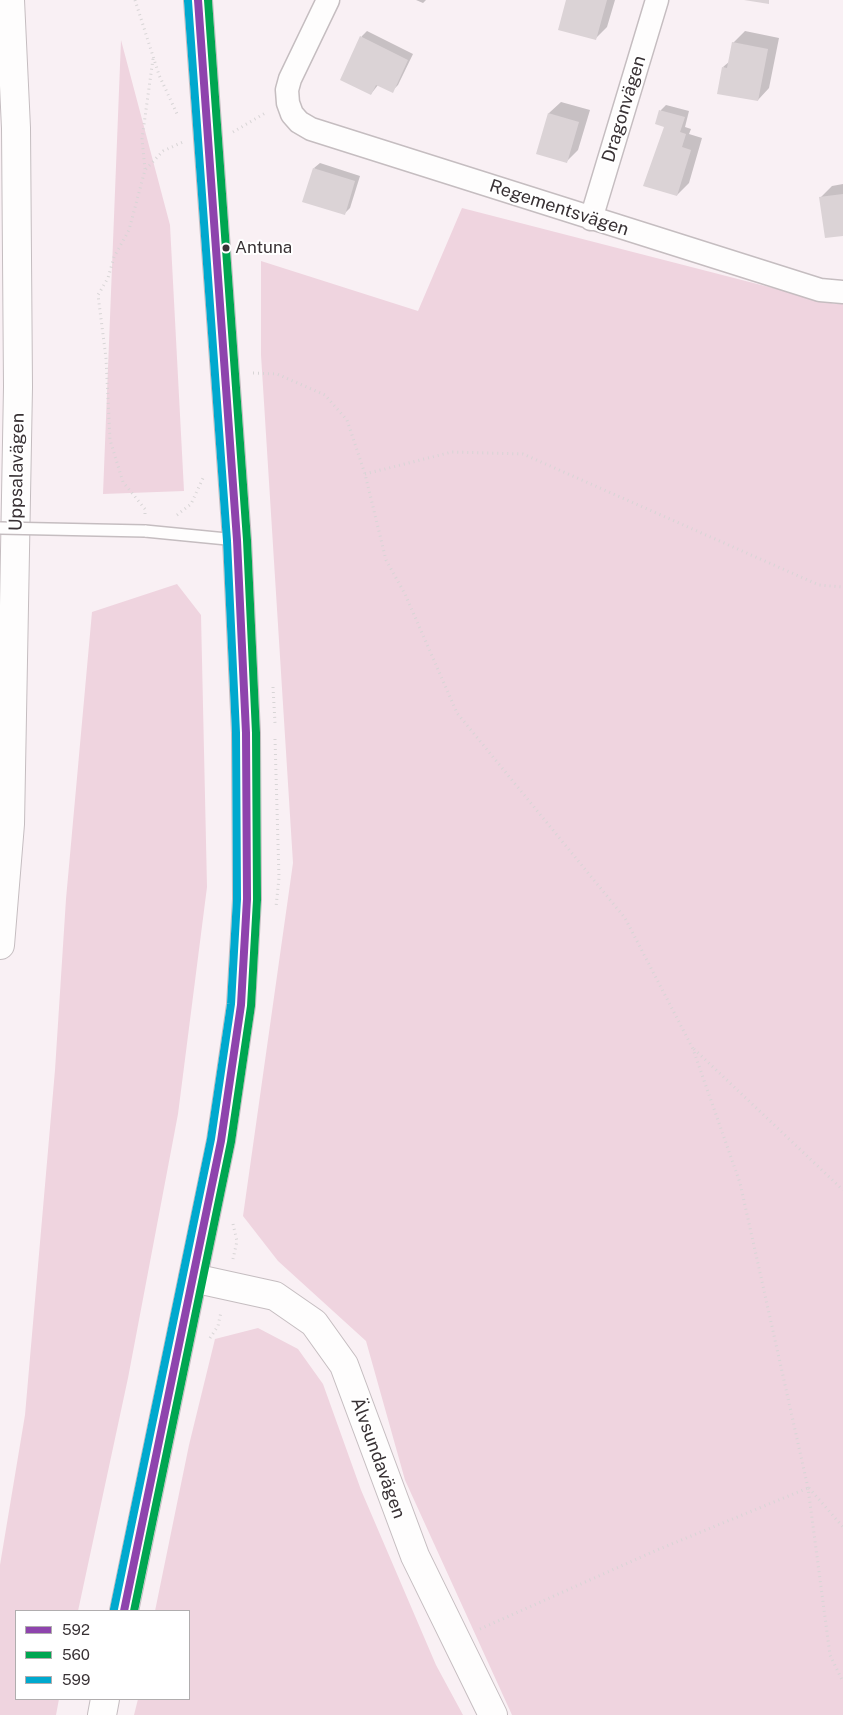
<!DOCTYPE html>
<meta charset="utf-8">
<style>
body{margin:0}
#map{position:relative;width:843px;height:1715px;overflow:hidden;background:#f9f0f4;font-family:"Public Sans",sans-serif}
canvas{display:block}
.legend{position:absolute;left:15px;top:1610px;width:175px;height:90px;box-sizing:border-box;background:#fff;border:1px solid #b0adae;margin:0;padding:6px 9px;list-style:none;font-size:15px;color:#393235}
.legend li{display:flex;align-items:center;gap:10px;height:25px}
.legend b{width:25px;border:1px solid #b0adae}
</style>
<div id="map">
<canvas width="843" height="1715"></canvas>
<ul class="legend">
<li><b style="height:6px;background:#8e44ad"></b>592</li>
<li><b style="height:6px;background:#00a651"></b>560</li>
<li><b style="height:6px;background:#00a9ce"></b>599</li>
</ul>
</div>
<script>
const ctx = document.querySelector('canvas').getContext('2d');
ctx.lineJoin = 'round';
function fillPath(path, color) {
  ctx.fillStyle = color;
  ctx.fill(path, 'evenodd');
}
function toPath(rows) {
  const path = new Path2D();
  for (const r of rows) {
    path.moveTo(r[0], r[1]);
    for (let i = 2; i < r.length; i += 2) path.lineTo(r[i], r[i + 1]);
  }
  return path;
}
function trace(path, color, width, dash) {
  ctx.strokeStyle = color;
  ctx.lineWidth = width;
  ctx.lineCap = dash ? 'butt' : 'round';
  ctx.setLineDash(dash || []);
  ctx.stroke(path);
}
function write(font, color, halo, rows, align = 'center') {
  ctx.font = font + ' "Public Sans",sans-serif';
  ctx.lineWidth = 4;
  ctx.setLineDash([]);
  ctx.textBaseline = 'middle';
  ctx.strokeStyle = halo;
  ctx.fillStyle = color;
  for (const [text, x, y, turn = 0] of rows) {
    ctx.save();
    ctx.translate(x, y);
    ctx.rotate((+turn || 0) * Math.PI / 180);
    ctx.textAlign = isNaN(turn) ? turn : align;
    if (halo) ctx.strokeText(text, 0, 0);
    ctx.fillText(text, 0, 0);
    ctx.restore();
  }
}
fillPath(toPath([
 [121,40,170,225,184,491,103,494],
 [462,208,835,304,843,304,843,1715,512,1715,405,1480,366,1341,278,1261,243,1216,293,863,261,355,261,261,418,311],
 [177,584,201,615,207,887,178,1114,128,1378,78,1611,16,1611,16,1699,59,1699,56,1715,0,1715,0,1565,25,1415,55,1070,66,899,92,612],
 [258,1328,298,1349,323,1384,361,1490,436,1665,463,1715,134,1715,138,1699,189,1699,189,1611,155,1611,189,1445,215,1339]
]), '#efd4df');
fillPath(toPath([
 [416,0,426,0,423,3],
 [568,0,615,0,607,27,595,39],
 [367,31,413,54,398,85,392,91,378,85,371,94,342,79,362,36],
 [745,31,779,38,769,88,758,100,723,67,730,61,733,43],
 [561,102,590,110,578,150,566,162,537,153,549,113],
 [666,105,689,111,685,127,691,129,689,134,702,138,689,183,677,195,645,185,666,126,657,124,661,110],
 [320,163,360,176,350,208,344,214,314,168],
 [843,184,843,235,820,198,832,186]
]), '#0003');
fillPath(toPath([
 [566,0,607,0,596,40,558,30],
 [744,0,769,0,769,4],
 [360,36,408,60,393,93,376,85,371,95,340,80],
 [732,42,768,49,758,101,717,94,722,67,727,68],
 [659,110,685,117,680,132,686,134,682,147,691,150,677,196,643,186,664,127,655,124],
 [548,113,579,122,567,163,536,154],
 [313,168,355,181,345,215,302,202],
 [843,194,843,236,825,238,819,197]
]), '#dbd3d6');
const service = toPath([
 [145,531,237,540]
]);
const minor = toPath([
 [328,0,290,79,287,90,288,103,292,114,299,122,311,129,820,290,843,292],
 [591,219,657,0]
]);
const tertiary = toPath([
 [193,1278,275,1296,314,1323,344,1365,415,1556,493,1715]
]);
const secondary = toPath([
 [124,1611,221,1141,241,1005,247,899,246,733,237,540,198,0],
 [102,1715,105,1699]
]);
const motorway = toPath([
 [0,945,10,824,18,387,16,128,10,0]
]);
trace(service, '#c5bdc0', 14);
trace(minor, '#c5bdc0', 25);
trace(tertiary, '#c5bdc0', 30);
trace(secondary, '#c5bdc0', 30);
trace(motorway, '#c5bdc0', 30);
trace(toPath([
 [135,0,159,75,178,116],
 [233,132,267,112],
 [145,169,142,139,153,59],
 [253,373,277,374,325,395,347,420,365,474,386,560,405,594,457,713,625,918,693,1049,740,1183,808,1488,830,1655,843,1682],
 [365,474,452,452,523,454,819,585,843,587],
 [145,514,145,509,123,482,110,440,106,358,98,295,108,278,114,257,129,230,145,170,163,151,183,142],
 [177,515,191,504,204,476],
 [273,687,275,723],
 [275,739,279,878,276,907],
 [694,1049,843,1190],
 [233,1224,237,1241,233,1259],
 [210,1338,218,1326,221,1312],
 [809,1488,843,1527],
 [480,1629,657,1550,808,1488]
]), '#d8d5d6', 3, [1, 4]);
trace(service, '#fefdfd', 11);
trace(minor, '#fefdfd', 22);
trace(tertiary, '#fefdfd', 28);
trace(secondary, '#fefdfd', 28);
trace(motorway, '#fefdfd', 28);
const serviceBridge = toPath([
 [0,528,145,531]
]);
trace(serviceBridge, '#c5bdc0', 14, []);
trace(serviceBridge, '#fefdfd', 11);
trace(toPath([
 [124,1611,221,1141,241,1005,247,899,246,733,237,540,198,0]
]), '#8e44ad', 8);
trace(toPath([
 [134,1611,231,1142,251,1006,257,900,256,733,247,540,208,0]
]), '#00a651', 8);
trace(toPath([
 [114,1609,211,1139,231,1004,237,899,236,733,227,541,188,1]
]), '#00a9ce', 8);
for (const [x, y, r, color] of [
 [226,248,4.5,"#393235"]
]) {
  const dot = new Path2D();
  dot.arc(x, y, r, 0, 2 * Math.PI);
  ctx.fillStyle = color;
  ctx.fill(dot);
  trace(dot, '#fff', 2);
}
write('17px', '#393235', '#fff', [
 ["Antuna",235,248]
], 'left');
write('18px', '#393235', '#fff', [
 ["Dragonvägen",624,109,-73],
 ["Regementsvägen",559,208,18],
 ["Uppsalavägen",17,472,-89],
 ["Älvsundavägen",378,1458,70]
]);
</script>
